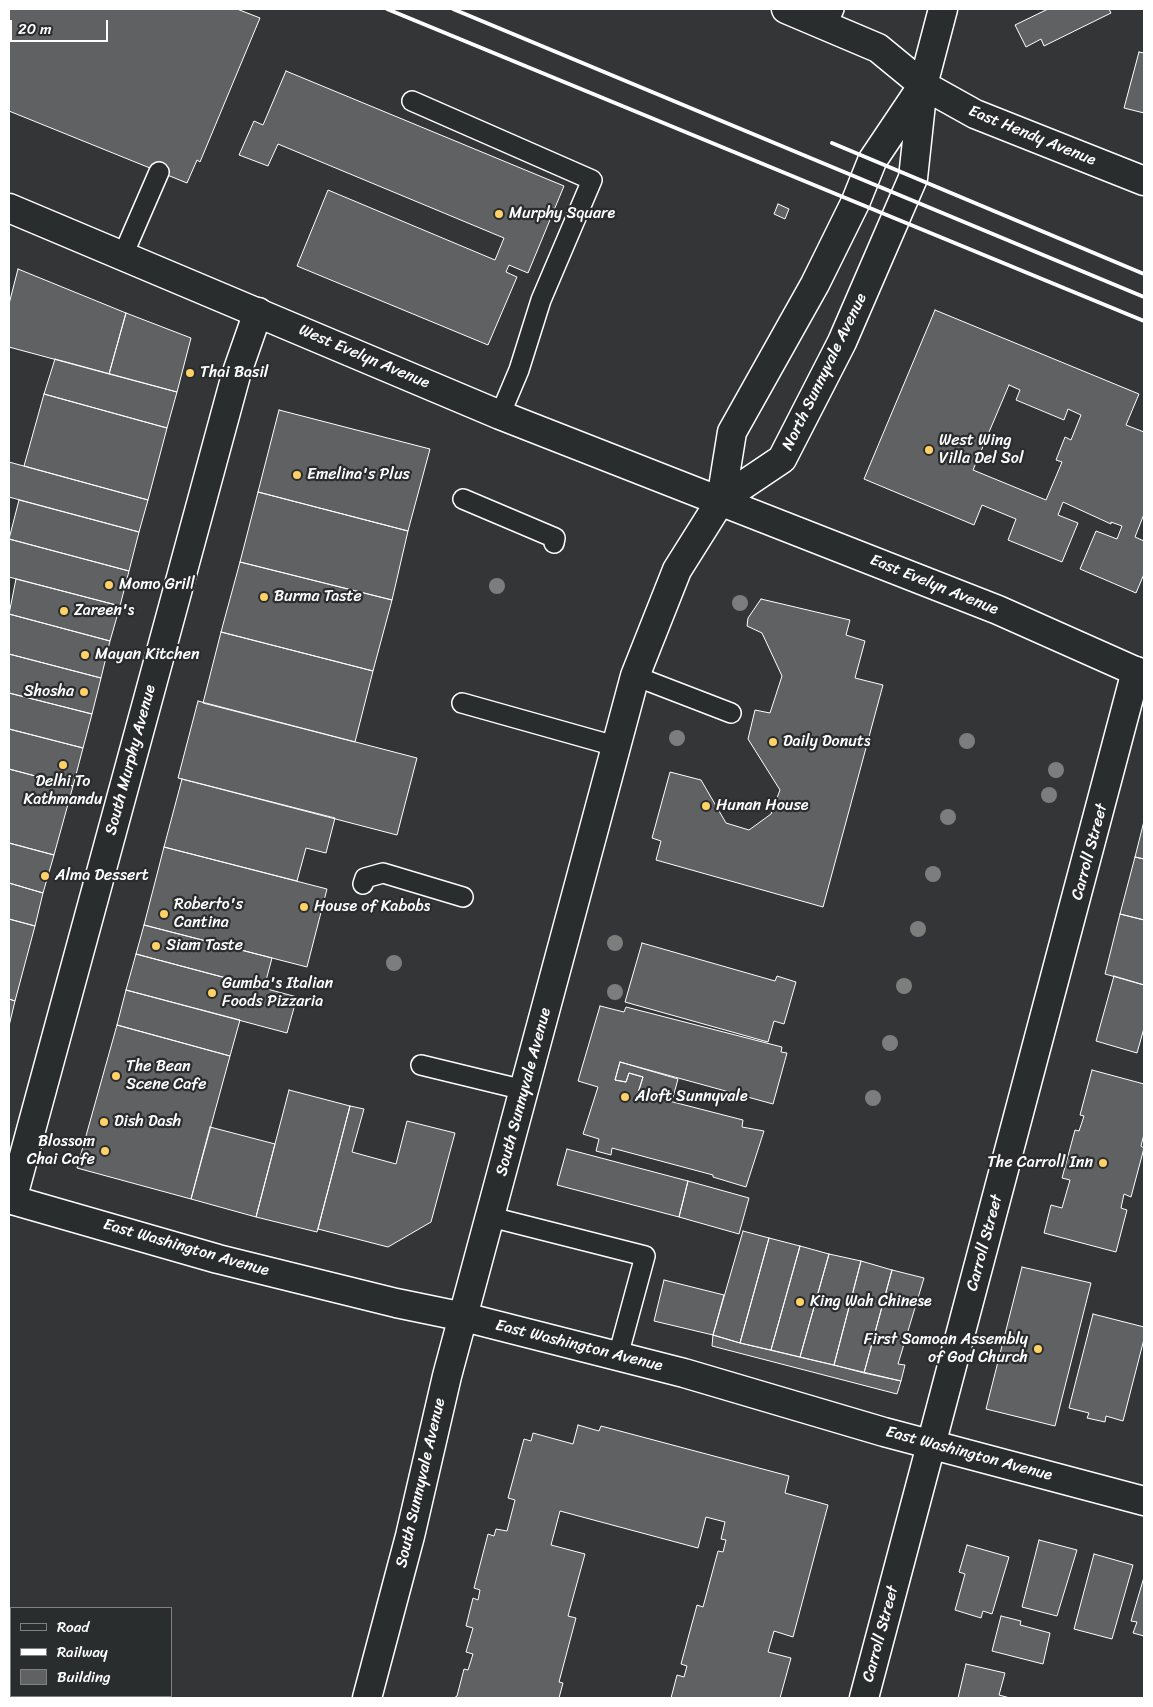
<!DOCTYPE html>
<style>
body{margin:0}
#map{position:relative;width:1153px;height:1707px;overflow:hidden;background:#333536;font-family:Sriracha,sans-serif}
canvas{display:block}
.frame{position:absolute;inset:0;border:10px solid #fff;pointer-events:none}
.legend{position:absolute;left:10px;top:1607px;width:162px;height:90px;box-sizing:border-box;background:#2a2d2e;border:1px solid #7f8182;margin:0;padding:6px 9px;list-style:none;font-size:15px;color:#fff}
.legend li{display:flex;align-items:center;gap:10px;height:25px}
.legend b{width:25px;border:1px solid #7f8182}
.scale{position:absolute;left:10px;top:20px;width:98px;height:22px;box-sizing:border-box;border:2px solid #fff;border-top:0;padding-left:6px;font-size:15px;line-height:18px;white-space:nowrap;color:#fff;-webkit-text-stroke:4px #2a2d2e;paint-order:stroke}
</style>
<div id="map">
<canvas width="1153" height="1707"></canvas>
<div class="frame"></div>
<ul class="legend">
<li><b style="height:6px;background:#2a2d2e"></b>Road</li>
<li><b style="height:6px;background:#fff"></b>Railway</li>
<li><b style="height:14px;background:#5f6162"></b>Building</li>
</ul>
<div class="scale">20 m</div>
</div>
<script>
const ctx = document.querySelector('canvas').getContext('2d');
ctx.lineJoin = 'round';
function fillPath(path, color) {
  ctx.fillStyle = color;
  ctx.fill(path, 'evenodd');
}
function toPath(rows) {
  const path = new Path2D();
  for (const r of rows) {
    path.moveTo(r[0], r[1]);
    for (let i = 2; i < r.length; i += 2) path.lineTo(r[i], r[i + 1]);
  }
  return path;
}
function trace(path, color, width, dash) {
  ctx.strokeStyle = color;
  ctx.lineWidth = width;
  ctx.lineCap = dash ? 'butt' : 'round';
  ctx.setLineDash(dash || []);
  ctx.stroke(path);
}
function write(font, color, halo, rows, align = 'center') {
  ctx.font = font + ' Sriracha,sans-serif';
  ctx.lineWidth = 4.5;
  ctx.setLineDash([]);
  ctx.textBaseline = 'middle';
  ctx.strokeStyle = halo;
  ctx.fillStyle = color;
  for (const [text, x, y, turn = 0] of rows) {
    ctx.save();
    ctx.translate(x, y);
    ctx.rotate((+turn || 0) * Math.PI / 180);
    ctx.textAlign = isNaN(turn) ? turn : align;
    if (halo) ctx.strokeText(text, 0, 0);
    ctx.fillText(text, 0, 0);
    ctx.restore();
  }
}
const building = toPath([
 [9,9,237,9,260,18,200,162,197,160,187,183,9,111,9,9],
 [1048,9,1109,9,1111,13,1044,46,1041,39,1026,47,1015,25,1048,9],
 [1139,52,1144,53,1144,113,1124,108,1139,52],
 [286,71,564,186,528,273,509,265,506,272,517,277,488,345,297,266,328,190,495,260,504,238,278,144,268,166,239,155,254,121,263,125,286,71],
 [778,204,789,209,785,219,774,214,778,204],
 [18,269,126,313,109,374,9,347,9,304,18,269],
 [935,310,1139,394,1126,425,1144,432,1144,514,1135,537,1144,541,1144,574,1136,593,1080,569,1096,531,1117,539,1122,526,1111,522,1111,524,1063,502,1058,515,1078,523,1062,562,1008,540,1016,519,982,505,974,525,864,479,935,310],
 [1009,385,1020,390,1016,400,1064,420,1068,409,1081,415,1071,440,1065,437,1056,460,1062,462,1046,500,973,470,1009,385],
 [126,313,191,338,177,392,109,374,126,313],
 [55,359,177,392,167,428,44,394,55,359],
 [44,394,167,428,148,500,24,466,44,394],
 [279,410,430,449,408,531,258,492,279,410],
 [9,462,148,500,139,532,9,497,9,462],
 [258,492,408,531,392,600,240,562,258,492],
 [19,500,139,532,129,571,9,539,19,500],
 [9,539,129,571,120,606,9,577,9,539],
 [240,562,392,600,373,671,221,632,240,562],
 [16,579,120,606,110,641,9,614,16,579],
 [761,599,850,620,846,635,865,641,855,678,883,685,823,907,656,860,661,841,652,838,670,772,701,780,726,823,749,830,771,814,780,790,748,739,755,710,770,713,782,676,762,633,747,626,748,618,761,599],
 [9,614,110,641,101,678,9,654,9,614],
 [221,632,373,671,355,742,203,703,221,632],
 [9,654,101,678,92,714,9,693,9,654],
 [9,693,92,714,83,748,9,729,9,693],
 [198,701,417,758,397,835,178,778,198,701],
 [9,729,83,748,73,786,9,769,9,729],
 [9,769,73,786,54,855,9,843,9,769],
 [182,779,335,818,326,853,306,848,297,881,164,847,182,779],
 [1144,821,1144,859,1135,857,1144,821],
 [9,843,54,855,43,893,9,883,9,843],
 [164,847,327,889,307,967,144,925,164,847],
 [1135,857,1144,859,1144,920,1120,914,1135,857],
 [9,883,43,893,35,926,9,919,9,883],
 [1120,914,1144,920,1144,985,1105,974,1120,914],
 [9,919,35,926,15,1001,9,999,9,919],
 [144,925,272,958,264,988,136,954,144,925],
 [642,943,775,981,777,976,796,982,784,1024,774,1021,768,1042,625,1002,642,943],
 [136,954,297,997,287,1033,126,990,136,954],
 [1114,976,1144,985,1144,1028,1137,1053,1096,1041,1114,976],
 [126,990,240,1020,230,1056,117,1025,126,990],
 [9,999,15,1001,9,1026,9,999],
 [600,1006,624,1012,626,1007,782,1047,781,1052,787,1053,773,1104,620,1062,615,1080,626,1082,629,1073,643,1077,638,1093,743,1120,742,1127,764,1131,746,1187,713,1177,713,1175,612,1148,611,1155,596,1151,599,1139,583,1134,598,1087,578,1081,600,1006],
 [117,1025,230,1056,191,1199,77,1168,117,1025],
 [620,1062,678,1079,672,1101,638,1093,643,1077,629,1073,626,1082,615,1080,620,1062],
 [1092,1070,1144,1084,1144,1134,1141,1146,1144,1148,1131,1197,1124,1194,1121,1208,1127,1210,1116,1252,1044,1233,1051,1205,1062,1208,1070,1180,1062,1178,1075,1130,1079,1131,1084,1116,1080,1115,1092,1070],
 [289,1090,350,1106,317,1232,256,1217,289,1090],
 [350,1106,364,1109,352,1152,396,1164,407,1121,455,1133,431,1222,388,1247,318,1229,350,1106],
 [210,1127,275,1144,256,1217,191,1199,210,1127],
 [567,1149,688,1181,679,1217,557,1185,567,1149],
 [688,1181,749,1198,739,1234,679,1217,688,1181],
 [743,1231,769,1238,740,1343,713,1335,743,1231],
 [769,1238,800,1246,771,1350,740,1343,769,1238],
 [800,1246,829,1254,800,1357,771,1350,800,1246],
 [829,1254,861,1261,834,1365,800,1357,829,1254],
 [861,1261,892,1270,864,1373,834,1365,861,1261],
 [1022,1267,1091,1283,1055,1426,986,1409,1022,1267],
 [892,1270,924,1278,898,1364,905,1365,901,1381,864,1373,892,1270],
 [664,1280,724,1295,713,1335,654,1321,664,1280],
 [1093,1314,1144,1327,1144,1339,1123,1421,1106,1416,1105,1422,1087,1418,1089,1413,1069,1408,1093,1314],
 [713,1335,740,1343,901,1381,897,1394,712,1346,713,1335],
 [578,1425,599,1431,601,1426,789,1476,785,1493,828,1505,793,1637,774,1631,768,1652,791,1658,780,1698,671,1698,677,1675,684,1677,687,1666,681,1664,697,1605,703,1607,718,1551,723,1552,726,1540,721,1539,725,1522,706,1517,698,1548,560,1511,551,1545,585,1554,568,1616,576,1618,559,1682,563,1683,559,1698,454,1698,457,1696,464,1669,468,1670,473,1654,466,1652,473,1628,466,1626,473,1598,478,1600,480,1590,474,1588,488,1534,494,1536,496,1529,507,1531,515,1500,508,1498,524,1439,531,1441,533,1433,573,1444,578,1425],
 [1039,1540,1077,1550,1057,1616,1022,1607,1039,1540],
 [967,1545,1009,1557,992,1614,983,1611,981,1618,955,1610,965,1574,959,1572,967,1545],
 [1094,1554,1133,1565,1112,1639,1074,1629,1094,1554],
 [1144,1577,1144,1636,1133,1633,1137,1622,1131,1621,1144,1577],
 [1001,1616,1021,1621,1020,1625,1050,1633,1043,1664,992,1651,1001,1616],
 [966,1664,1005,1673,999,1695,1010,1698,958,1698,966,1664]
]);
fillPath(building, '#5f6162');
trace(building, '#fff', 1);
const lane = toPath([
 [827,26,834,9],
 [412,101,592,180,541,300,519,370,500,415],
 [123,255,159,172],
 [463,499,555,538,554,543],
 [635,676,731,713],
 [462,703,615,746],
 [363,884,365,878,383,873,463,897],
 [421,1065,524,1090],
 [491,1217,645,1256,618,1356]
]);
const street = toPath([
 [786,9,878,48,923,85],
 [12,1200,236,375,258,312],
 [464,1317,684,1373,884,1432,1144,1501],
 [864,1698,1136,671]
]);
const secondary = toPath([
 [923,85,975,114,1144,181],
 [9,208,500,415,998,610,1144,675],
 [721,500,782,459,842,342,913,178,923,85,943,9],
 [9,1199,218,1259,396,1303,464,1317],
 [367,1698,410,1536,447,1376,635,676,677,570,721,500,732,432,815,284,856,201,872,161,923,85]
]);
trace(lane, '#fff', 22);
trace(street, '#fff', 31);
trace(secondary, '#fff', 31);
trace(lane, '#2a2d2e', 19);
trace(street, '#2a2d2e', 28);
trace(secondary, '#2a2d2e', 28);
trace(toPath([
 [387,9,1144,321],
 [453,9,1144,297],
 [832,143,1144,274]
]), '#fff', 4);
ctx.fillStyle = '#7c7e7e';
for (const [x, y] of [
 [497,586],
 [740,603],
 [677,738],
 [967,741],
 [1056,770],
 [1049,795],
 [948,817],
 [933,874],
 [918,929],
 [615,943],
 [394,963],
 [904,986],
 [615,992],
 [890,1043],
 [873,1098]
]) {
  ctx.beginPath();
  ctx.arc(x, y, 8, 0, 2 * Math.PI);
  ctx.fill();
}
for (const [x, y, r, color] of [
 [499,214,5,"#ffd166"],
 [190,373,5,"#ffd166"],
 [929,450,5,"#ffd166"],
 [297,475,5,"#ffd166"],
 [109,585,5,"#ffd166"],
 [264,597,5,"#ffd166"],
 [64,611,5,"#ffd166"],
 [85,655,5,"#ffd166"],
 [84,692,5,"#ffd166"],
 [773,742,5,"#ffd166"],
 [63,765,5,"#ffd166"],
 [706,806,5,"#ffd166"],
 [45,876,5,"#ffd166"],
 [304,907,5,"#ffd166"],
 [164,914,5,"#ffd166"],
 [156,946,5,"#ffd166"],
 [212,993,5,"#ffd166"],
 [116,1076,5,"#ffd166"],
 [625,1097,5,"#ffd166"],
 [104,1122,5,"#ffd166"],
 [105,1151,5,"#ffd166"],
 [1103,1163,5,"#ffd166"],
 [800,1302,5,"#ffd166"],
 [1038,1349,5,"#ffd166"]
]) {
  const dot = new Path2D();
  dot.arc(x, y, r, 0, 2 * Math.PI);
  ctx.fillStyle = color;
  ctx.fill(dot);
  trace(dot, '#2a2d2e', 2);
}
write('16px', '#fff', '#2a2d2e', [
 ["East Hendy Avenue",1032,136,22],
 ["West Evelyn Avenue",364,357,23],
 ["North Sunnyvale Avenue",825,372,-64],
 ["East Evelyn Avenue",934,585,22],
 ["South Murphy Avenue",131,760,-75],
 ["Carroll Street",1090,852,-75],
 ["South Sunnyvale Avenue",524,1092,-75],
 ["Carroll Street",985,1243,-75],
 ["East Washington Avenue",186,1248,16],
 ["East Washington Avenue",579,1346,14],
 ["East Washington Avenue",969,1454,15],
 ["South Sunnyvale Avenue",421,1483,-77],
 ["Carroll Street",881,1634,-75]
]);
write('16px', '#fff', '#2a2d2e', [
 ["Murphy Square",509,214],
 ["Thai Basil",200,373],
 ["West Wing",939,441],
 ["Villa Del Sol",939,459],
 ["Emelina's Plus",307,475],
 ["Momo Grill",119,585],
 ["Burma Taste",274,597],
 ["Zareen's",74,611],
 ["Mayan Kitchen",95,655],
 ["Shosha",74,692,"right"],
 ["Daily Donuts",783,742],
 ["Delhi To",63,782,"center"],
 ["Kathmandu",63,800,"center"],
 ["Hunan House",716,806],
 ["Alma Dessert",55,876],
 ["Roberto's",174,905],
 ["Cantina",174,923],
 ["House of Kabobs",314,907],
 ["Siam Taste",166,946],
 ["Gumba's Italian",222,984],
 ["Foods Pizzaria",222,1002],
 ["The Bean",126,1067],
 ["Scene Cafe",126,1085],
 ["Aloft Sunnyvale",635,1097],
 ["Dish Dash",114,1122],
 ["Blossom",95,1142,"right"],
 ["Chai Cafe",95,1160,"right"],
 ["The Carroll Inn",1093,1163,"right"],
 ["King Wah Chinese",810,1302],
 ["First Samoan Assembly",1028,1340,"right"],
 ["of God Church",1028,1358,"right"]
], 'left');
</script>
